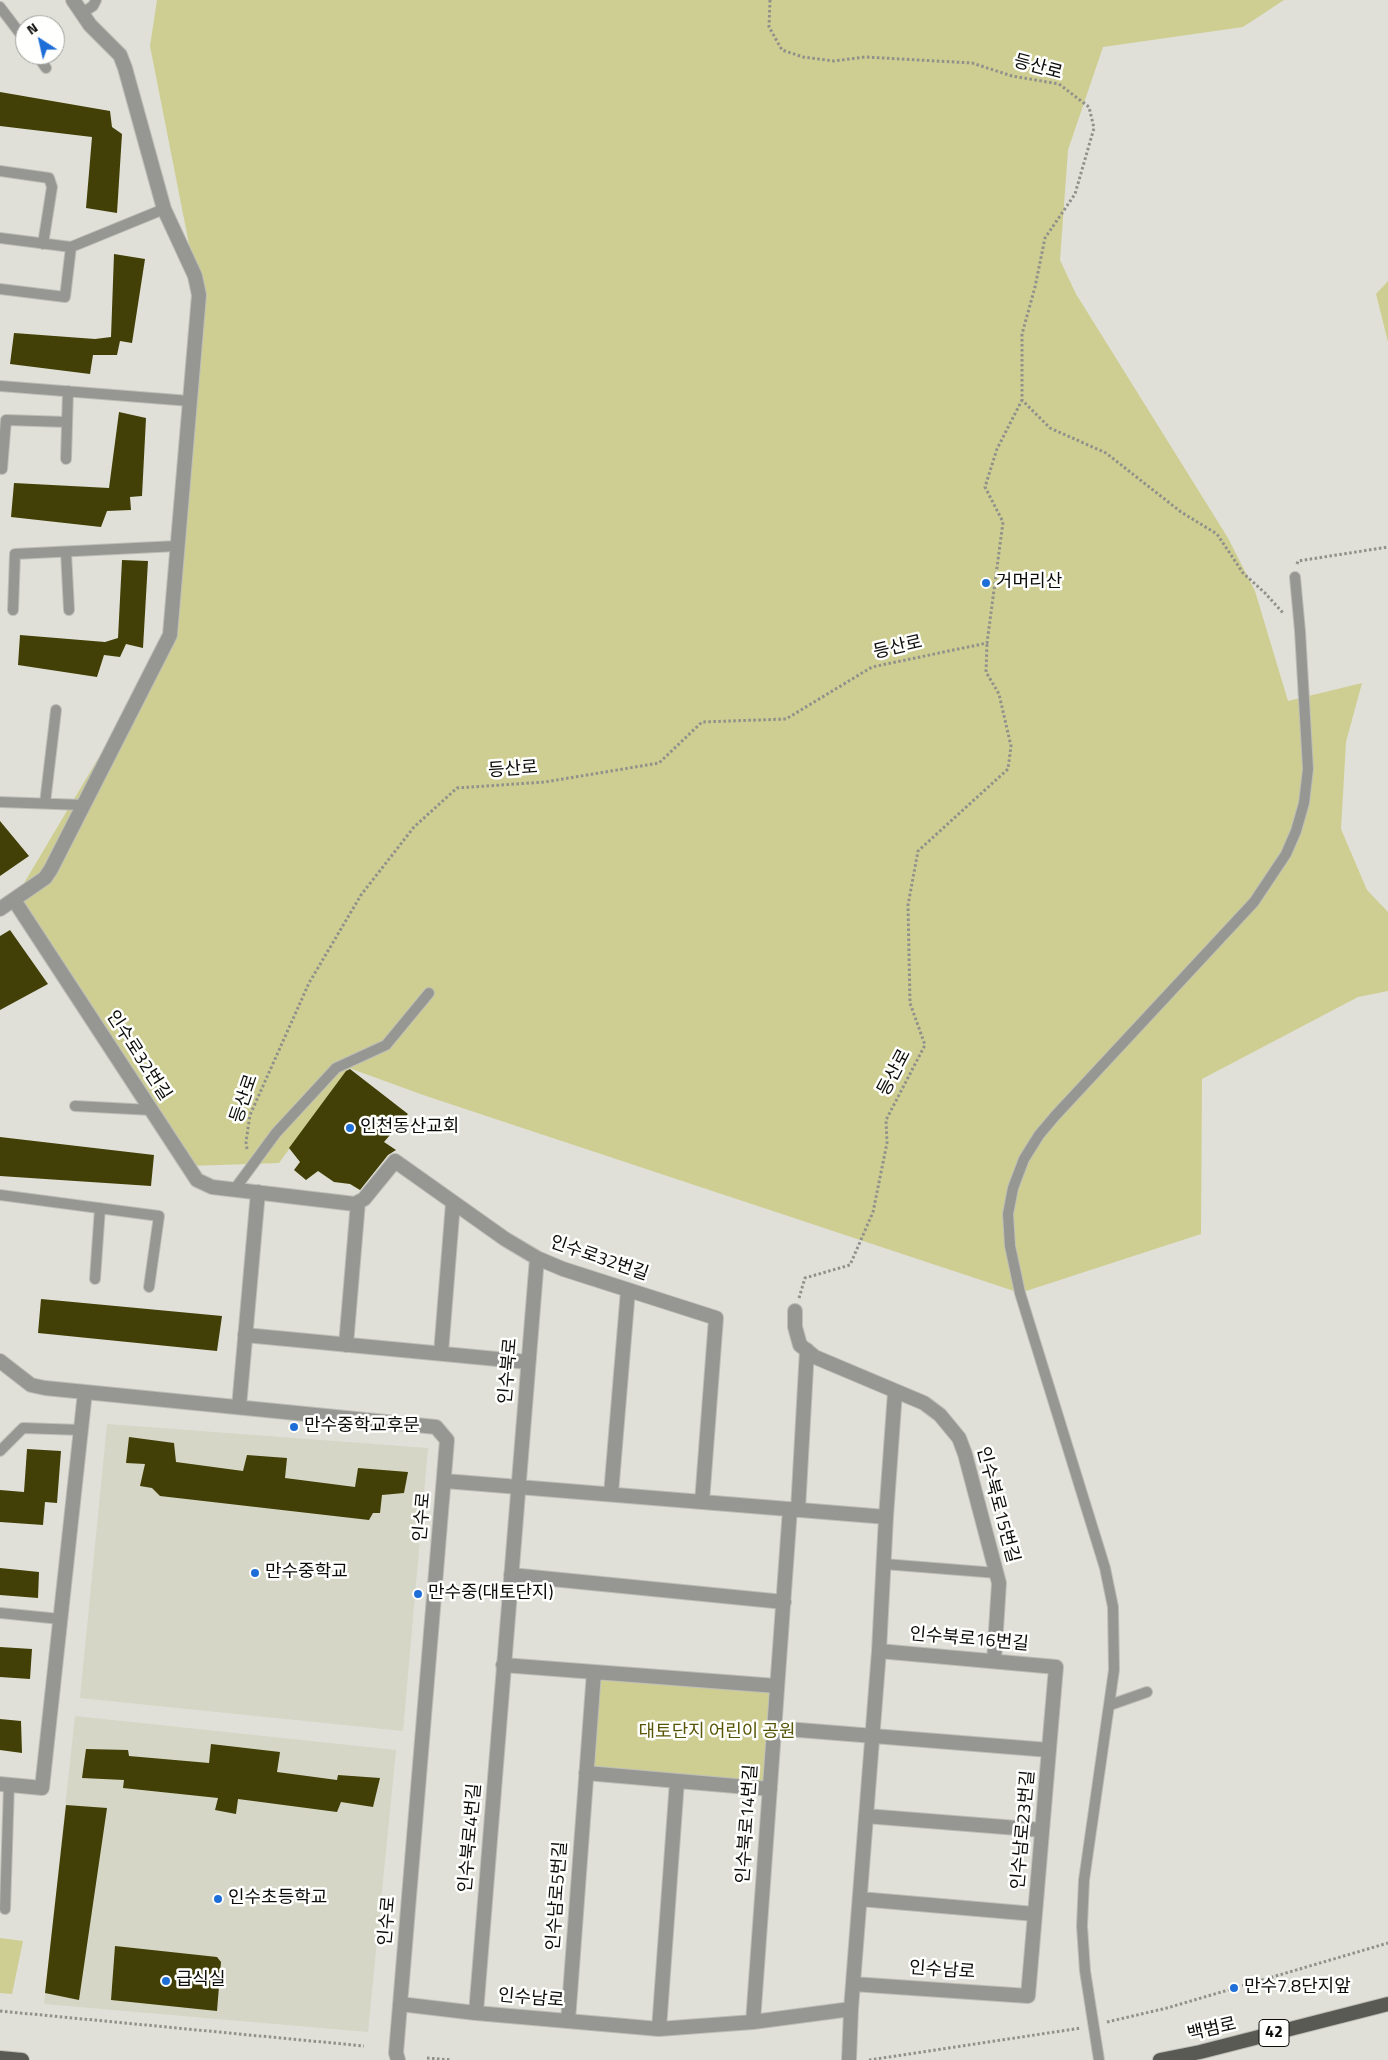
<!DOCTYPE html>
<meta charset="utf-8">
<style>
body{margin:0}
#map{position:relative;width:1388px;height:2060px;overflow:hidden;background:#e0e0d8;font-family:"Titillium Web",sans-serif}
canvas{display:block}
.north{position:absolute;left:15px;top:15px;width:50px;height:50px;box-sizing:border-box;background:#fffffe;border:1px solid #9e9e9c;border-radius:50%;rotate:325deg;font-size:14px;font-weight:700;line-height:20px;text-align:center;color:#0c0c0a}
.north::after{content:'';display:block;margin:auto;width:18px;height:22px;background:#1e6ed8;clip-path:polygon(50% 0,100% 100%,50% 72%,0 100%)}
</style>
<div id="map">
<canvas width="1388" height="2060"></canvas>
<div class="north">N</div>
</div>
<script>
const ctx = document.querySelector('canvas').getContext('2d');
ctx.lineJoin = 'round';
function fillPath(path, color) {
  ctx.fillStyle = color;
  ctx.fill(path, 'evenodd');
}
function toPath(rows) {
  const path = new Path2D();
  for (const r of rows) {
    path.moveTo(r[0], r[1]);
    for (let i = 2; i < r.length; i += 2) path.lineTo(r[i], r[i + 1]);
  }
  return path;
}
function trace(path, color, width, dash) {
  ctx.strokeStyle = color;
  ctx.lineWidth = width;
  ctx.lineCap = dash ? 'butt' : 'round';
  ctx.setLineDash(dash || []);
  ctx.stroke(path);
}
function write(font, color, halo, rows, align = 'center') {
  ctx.font = font + ' "Titillium Web","Noto Sans KR",sans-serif';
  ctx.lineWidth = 5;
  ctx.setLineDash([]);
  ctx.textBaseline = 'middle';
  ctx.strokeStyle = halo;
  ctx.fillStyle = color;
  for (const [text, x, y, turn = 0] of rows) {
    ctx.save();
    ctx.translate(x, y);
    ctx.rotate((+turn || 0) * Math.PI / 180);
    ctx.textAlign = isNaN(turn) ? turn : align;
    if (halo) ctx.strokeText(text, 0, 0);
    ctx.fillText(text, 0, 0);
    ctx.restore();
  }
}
fillPath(toPath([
 [107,1424,428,1448,403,1731,80,1698],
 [75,1716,396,1750,368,2032,44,2004]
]), '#d5d6c6');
fillPath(toPath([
 [157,0,1284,0,1243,27,1103,47,1068,150,1060,260,1076,294,1228,538,1255,591,1288,701,1362,683,1346,742,1341,829,1367,890,1388,912,1388,991,1358,997,1202,1079,1201,1234,1020,1293,426,1096,349,1068,279,1163,188,1166,14,900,162,651,199,295,150,46],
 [1388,281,1388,342,1376,294],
 [594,1672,777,1686,770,1789,586,1773],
 [0,1938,23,1941,12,1994,0,1993]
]), '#cece92');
fillPath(toPath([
 [0,92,110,111,112,127,122,134,117,213,86,208,92,137,0,126],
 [114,254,145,259,132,343,120,341,117,355,93,355,90,374,10,364,14,333,95,339,111,337],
 [119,412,146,418,142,496,130,497,131,510,107,511,101,527,11,517,14,483,109,488],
 [122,560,148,561,143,648,126,644,120,657,104,655,97,677,18,665,20,635,105,642,118,638],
 [0,821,29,856,0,876],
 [10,930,48,984,0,1010,0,936],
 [350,1069,408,1114,384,1142,396,1150,388,1155,360,1190,350,1184,334,1182,318,1171,306,1180,294,1170,300,1162,289,1148,346,1071],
 [0,1137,154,1155,151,1186,0,1176],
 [41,1299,222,1316,217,1351,38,1333],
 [129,1437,174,1443,176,1462,243,1471,247,1455,287,1458,285,1478,355,1487,358,1468,408,1472,404,1493,382,1495,380,1513,373,1513,369,1520,160,1496,152,1488,140,1486,145,1464,126,1463],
 [27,1449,61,1451,57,1503,45,1502,43,1525,0,1522,0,1490,24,1492],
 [0,1568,39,1572,38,1598,0,1595],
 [0,1647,32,1649,30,1679,0,1677],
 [0,1719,21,1721,22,1753,0,1750],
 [211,1744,280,1752,277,1772,337,1780,338,1775,380,1778,373,1807,341,1802,337,1812,238,1799,236,1814,215,1810,218,1798,123,1788,124,1780,82,1778,86,1749,128,1750,129,1756,209,1763],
 [66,1805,107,1808,79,2000,45,1993],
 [115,1946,217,1957,221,1962,217,2011,111,2000]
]), '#424006');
const service = toPath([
 [0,7,25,40],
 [82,13,93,6,96,0],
 [37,55,46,68],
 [0,171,49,178,52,187,43,244],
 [0,238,71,247,164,209],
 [0,289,65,297,71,247],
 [0,386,190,401],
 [66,459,68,391],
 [2,469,6,420,67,422],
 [66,552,69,610],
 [13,610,15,554,177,546],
 [0,802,83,805],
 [45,803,56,710],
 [75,1106,151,1110],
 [234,1190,276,1133,336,1068,386,1045,429,993],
 [0,1195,159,1216,149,1287],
 [95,1279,100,1208],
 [0,1451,23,1428,81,1430],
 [884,1564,997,1573],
 [0,1613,60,1619],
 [1110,1705,1147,1692],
 [5,1909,9,1785],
 [1099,2060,1085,1971,1082,1926,1084,1880,1114,1670,1113,1607,1105,1568,1020,1293,1010,1246,1008,1214,1013,1188,1024,1159,1039,1135,1055,1116,1254,902,1286,854,1296,831,1304,803,1308,769,1300,631,1295,577]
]);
const minor = toPath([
 [14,900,197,1180,212,1187,355,1204,364,1199,395,1161,505,1239,537,1258,563,1269,716,1318,702,1502],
 [0,909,45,878,51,869,170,635,199,295,195,276,164,209,125,68,120,55,90,25,73,0],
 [795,1311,795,1327,800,1345,815,1357,924,1403,940,1415,959,1438,965,1454,999,1583,994,1661],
 [245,1335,528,1362],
 [346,1345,358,1202],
 [441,1353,453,1203],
 [0,1361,31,1385,45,1388,436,1427,447,1440,396,2053,398,2060],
 [239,1407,258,1192],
 [445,1481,886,1517],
 [611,1494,628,1290],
 [798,1510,807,1350],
 [511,1575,784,1602],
 [503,1665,777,1686],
 [774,1728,1049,1750],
 [586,1773,770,1789],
 [0,1784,42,1788,85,1392],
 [866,1816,1042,1830],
 [860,1899,1035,1914],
 [853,1984,1028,1996,1056,1667,879,1651],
 [400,2004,476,2013,659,2029,753,2022,851,2009],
 [476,2013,537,1258],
 [568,2021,594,1672],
 [753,2022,790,1509],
 [659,2029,677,1781],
 [849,2060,851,2009,879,1651,886,1517,895,1392]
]);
const primary = toPath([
 [0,2058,22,2060],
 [1160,2060,1200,2052,1388,2004]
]);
trace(service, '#bebeb7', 12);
trace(minor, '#bebeb7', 16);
trace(primary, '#bebeb7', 16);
trace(toPath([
 [770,0,769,27,782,50,803,57,834,61,865,57,972,63,1012,76,1059,84,1089,107,1094,128,1075,194,1045,238,1035,287,1022,334,1022,400,1050,428,1106,453,1181,512,1217,534,1243,573,1265,593,1284,614],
 [1297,564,1298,561,1388,547],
 [247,1149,246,1142,250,1115,309,983,361,895,414,827,457,788,545,782,659,763,702,722,786,719,872,667,987,643,1003,522,985,487,997,449,1022,400],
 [799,1298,805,1278,850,1265,873,1212,887,1143,886,1120,925,1045,910,1003,908,905,918,851,1008,769,1011,746,999,694,986,672,987,643],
 [0,2011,364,2046],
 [1107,2022,1167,2008,1388,1943],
 [427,2058,452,2060],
 [869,2060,1081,2028]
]), '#91918c', 3, [2.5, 2.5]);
trace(service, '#969693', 10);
trace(minor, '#969693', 14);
trace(primary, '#5a5a54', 14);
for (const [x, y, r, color] of [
 [986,583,5,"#1e6ed8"],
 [350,1128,5,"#1e6ed8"],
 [294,1427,5,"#1e6ed8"],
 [255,1573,5,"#1e6ed8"],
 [418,1594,5,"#1e6ed8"],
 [218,1899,5,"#1e6ed8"],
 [166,1981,5,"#1e6ed8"],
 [1234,1988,5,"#1e6ed8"]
]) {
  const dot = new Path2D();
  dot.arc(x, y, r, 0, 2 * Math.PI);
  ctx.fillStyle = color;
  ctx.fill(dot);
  trace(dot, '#fffffe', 2);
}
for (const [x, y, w] of [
 [1274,2033,30]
]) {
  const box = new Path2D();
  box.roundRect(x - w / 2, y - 13.5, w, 27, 4);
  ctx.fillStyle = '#fffffe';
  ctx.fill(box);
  trace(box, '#0c0c0a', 1);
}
write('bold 16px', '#0c0c0a', null, [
 ["42",1274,2033]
]);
write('18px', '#0c0c0a', '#fffffe', [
 ["등산로",1038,68,15],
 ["등산로",898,648,-13],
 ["등산로",513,770,-4],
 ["인수로32번길",138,1056,57],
 ["등산로",895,1073,-62],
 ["등산로",245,1099,-71],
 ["인수로32번길",599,1259,19],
 ["인수북로",509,1371,-85],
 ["인수북로15번길",997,1505,75],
 ["인수로",423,1517,-85],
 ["인수북로16번길",969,1640,5],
 ["인수북로14번길",748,1824,-86],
 ["인수남로23번길",1024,1830,-85],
 ["인수북로4번길",471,1838,-85],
 ["인수남로5번길",558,1896,-86],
 ["인수로",388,1921,-85],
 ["인수남로",942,1971,4],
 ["인수남로",531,1999,5],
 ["백범로",1212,2030,-13]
]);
write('18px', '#0c0c0a', '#fffffe', [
 ["거머리산",996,583],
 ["인천동산교회",360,1128],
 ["만수중학교후문",304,1427],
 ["만수중학교",265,1573],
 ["만수중(대토단지)",428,1594],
 ["인수초등학교",228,1899],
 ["급식실",176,1981],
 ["만수7.8단지앞",1244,1988]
], 'left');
write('18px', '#585606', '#fffffe', [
 ["대토단지 어린이 공원",717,1733]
]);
</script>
